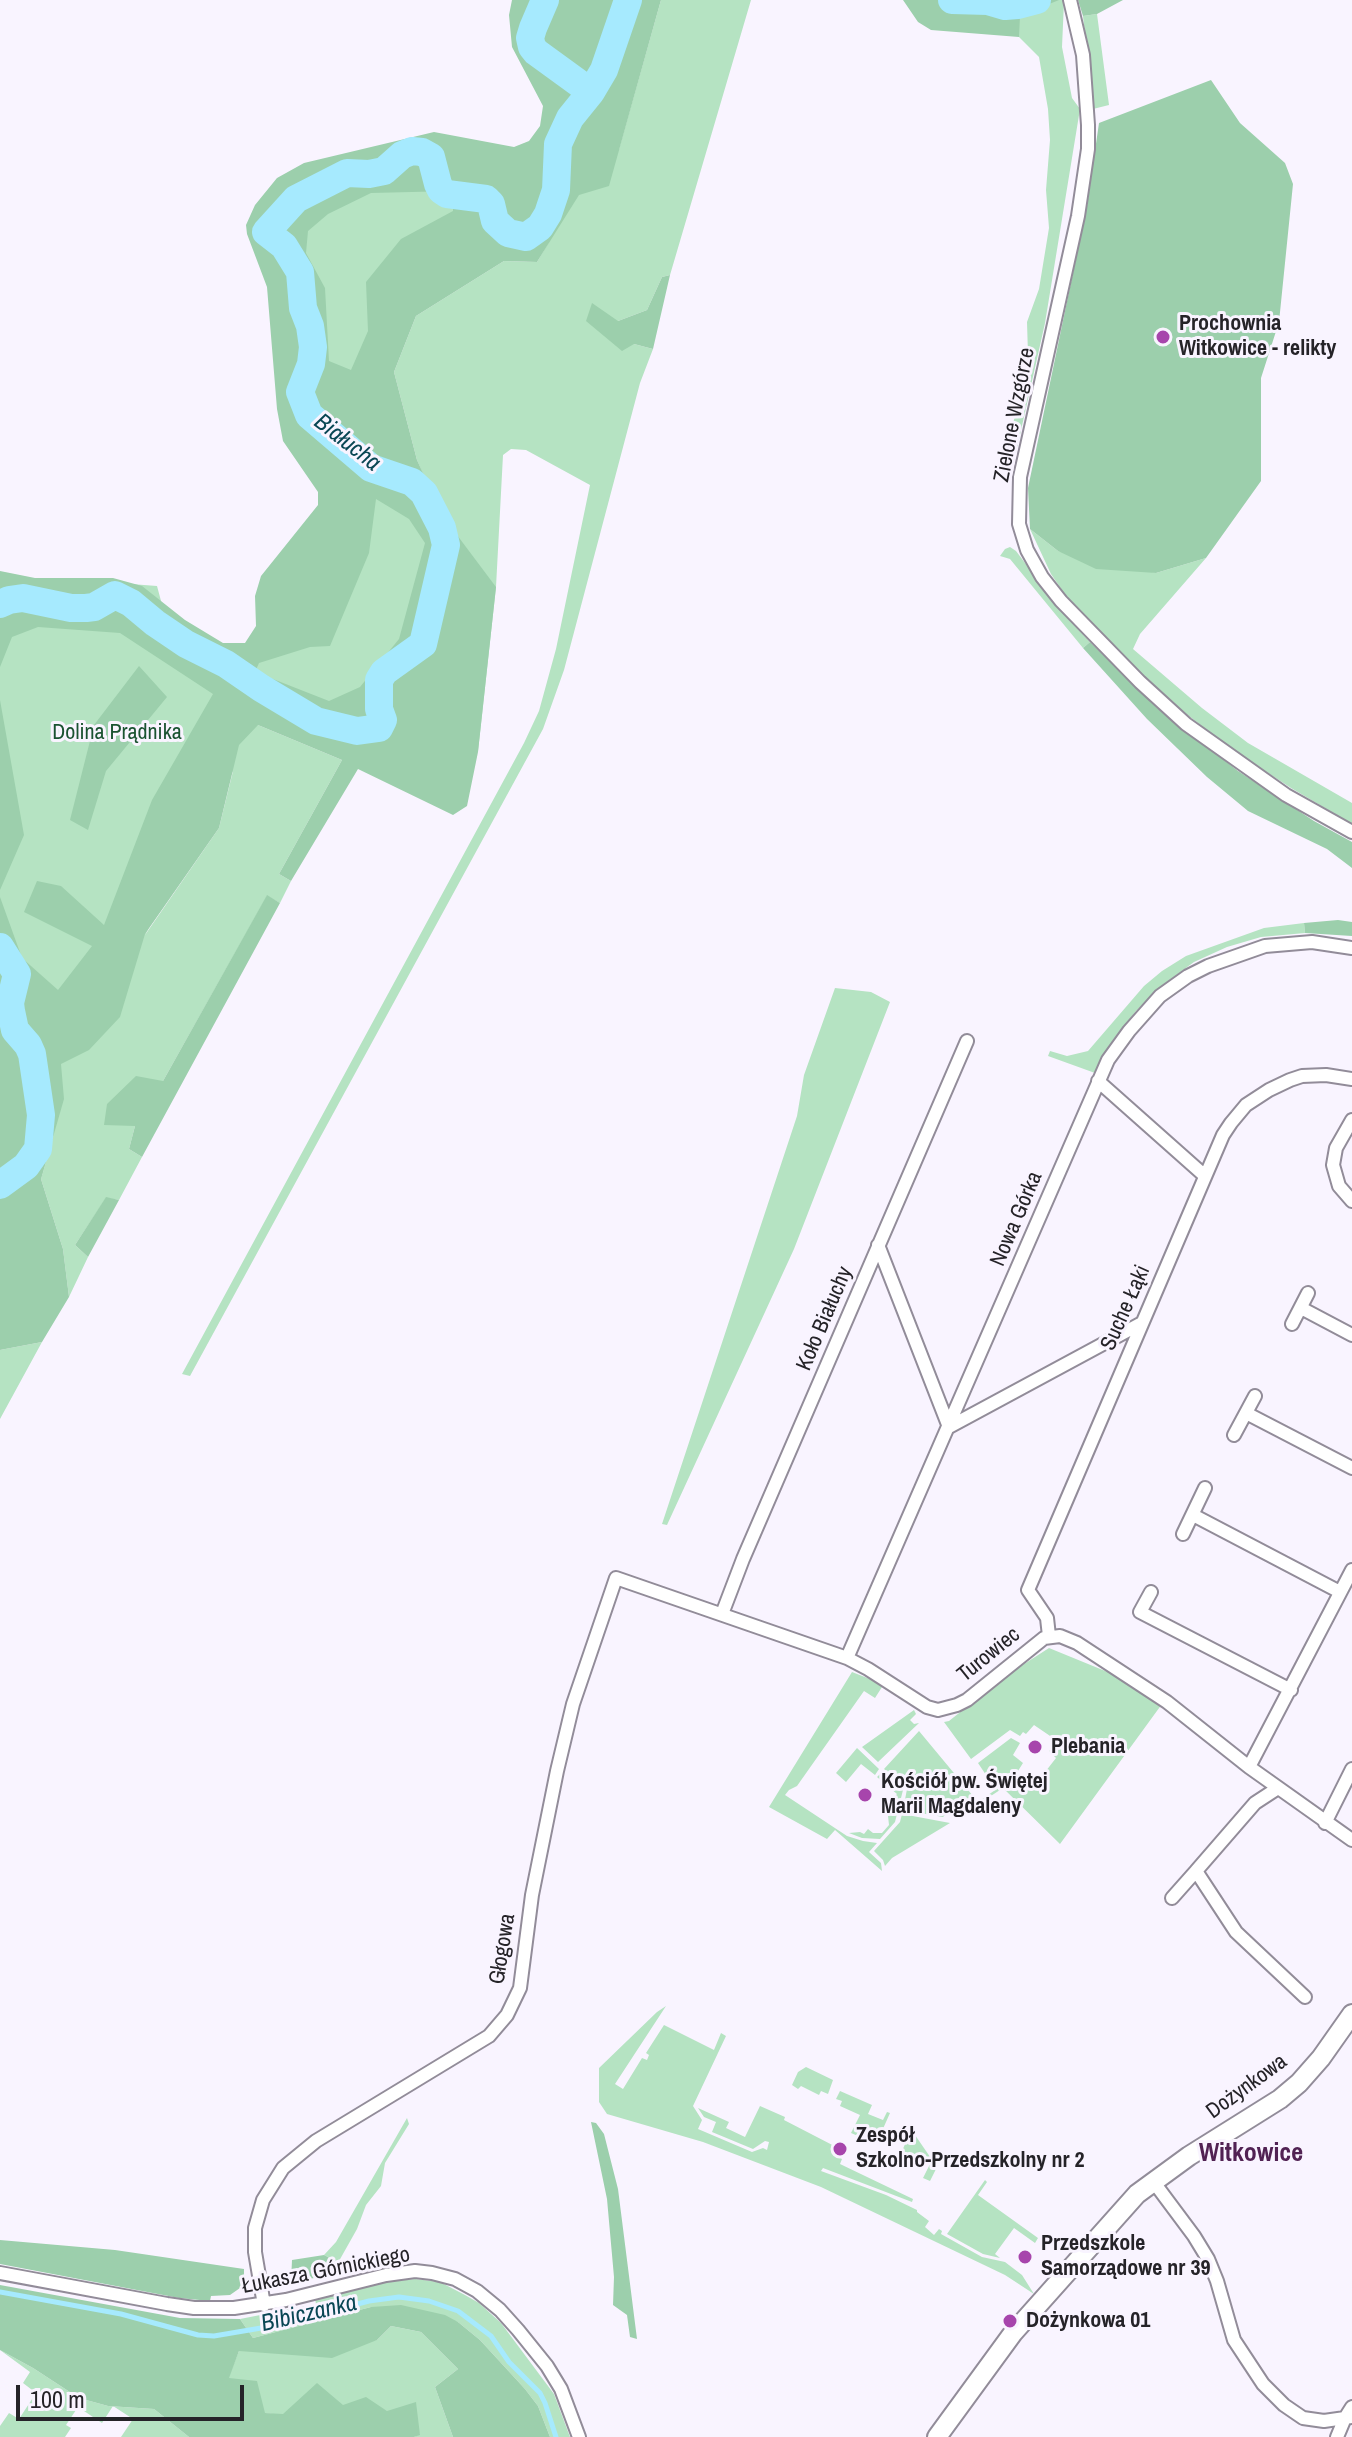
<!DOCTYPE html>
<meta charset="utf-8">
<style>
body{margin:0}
#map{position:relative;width:1352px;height:2437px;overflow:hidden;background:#f9f4ff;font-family:"Archivo Narrow",sans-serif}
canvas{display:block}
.scale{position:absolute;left:16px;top:2385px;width:228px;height:36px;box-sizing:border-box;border:4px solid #252328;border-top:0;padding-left:10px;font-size:24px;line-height:28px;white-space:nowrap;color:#252328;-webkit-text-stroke:6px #f9f4ff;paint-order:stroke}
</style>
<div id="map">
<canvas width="1352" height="2437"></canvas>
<div class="scale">100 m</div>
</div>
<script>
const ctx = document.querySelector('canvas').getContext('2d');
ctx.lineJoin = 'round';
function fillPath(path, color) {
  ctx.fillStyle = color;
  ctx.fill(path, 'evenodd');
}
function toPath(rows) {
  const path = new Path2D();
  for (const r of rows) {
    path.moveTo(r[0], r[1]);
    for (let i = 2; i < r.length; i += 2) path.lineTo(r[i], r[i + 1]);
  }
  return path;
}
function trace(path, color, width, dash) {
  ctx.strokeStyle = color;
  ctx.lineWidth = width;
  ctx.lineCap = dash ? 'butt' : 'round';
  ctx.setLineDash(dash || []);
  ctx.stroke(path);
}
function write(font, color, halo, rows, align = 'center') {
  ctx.font = font + ' "Archivo Narrow",sans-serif';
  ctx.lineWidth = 6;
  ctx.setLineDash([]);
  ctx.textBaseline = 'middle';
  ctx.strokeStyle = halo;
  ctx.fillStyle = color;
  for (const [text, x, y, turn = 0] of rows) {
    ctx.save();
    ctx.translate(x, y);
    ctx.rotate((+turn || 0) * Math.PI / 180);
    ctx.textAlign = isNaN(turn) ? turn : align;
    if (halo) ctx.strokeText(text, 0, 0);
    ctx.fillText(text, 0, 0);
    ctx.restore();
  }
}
fillPath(toPath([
 [661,0,751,0,670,275,662,277,647,310,618,321,634,344,653,349,640,383,564,670,543,729,190,1376,182,1374,524,743,539,711,556,649,590,485,526,450,511,449,503,455,496,587,478,751,258,725,342,760,279,874,291,881,280,903,267,896,163,1081,135,1126,129,1149,142,1157,119,1200,106,1198,75,1245,88,1257,69,1297,63,1249,41,1179,56,1127,0,1317,0,588,105,582,157,586,168,627,248,663,356,468,266,196,518,155,619,149],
 [549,242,537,262,504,261,416,316,394,372,417,460,429,488,345,408,415,313,499,259],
 [233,771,219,828,145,935],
 [916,0,1067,0,1064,2,1062,47,1072,98,1080,109,1045,323,1013,466,998,460,1004,451,1012,427,1024,383,1028,355,1027,322,1039,289,1049,228,1046,190,1050,140,1048,109,1039,57,1019,37,1019,19],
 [1097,14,1109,105,1093,109,1083,16],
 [1030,529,1058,551,1156,573,1206,558,1140,634,1133,649,1202,708,1248,743,1352,803,1352,824,1291,788,1230,748,1180,709,1124,658,1070,602,1051,574],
 [1010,547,1016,551,1062,612,1090,642,1083,648,1010,559,1000,556,1005,549],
 [1304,923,1305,933,1261,937,1227,947,1194,962,1160,987,1136,1011,1111,1043,1095,1073,1048,1056,1050,1051,1067,1056,1088,1051,1144,986,1162,971,1186,956,1264,928],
 [835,988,871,992,890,1002,794,1249,667,1525,662,1524,797,1116,804,1075],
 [42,1342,0,1419,0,1350],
 [1049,1648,1115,1675,1162,1704,1060,1844,1003,1788,968,1811,960,1801,943,1817,903,1810,907,1789,884,1769,919,1731,978,1802,1001,1786,1005,1785,1024,1787,1042,1776,1056,1758,1049,1751,1056,1740,1034,1725,1026,1734,1023,1732,1020,1736,1010,1730,971,1759,944,1722,949,1721,1007,1675],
 [852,1672,880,1683,882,1687,875,1698,864,1691,797,1786,789,1790,785,1795,847,1836,863,1841,877,1843,869,1852,881,1863,882,1871,835,1830,827,1839,769,1807],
 [914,1710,916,1714,910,1720,914,1724,919,1723,878,1762,862,1747],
 [1011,1738,1020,1743,1013,1755,1023,1763,1011,1782,1002,1783,994,1787,978,1763],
 [857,1748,879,1769,875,1775,861,1764,846,1782,836,1773],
 [882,1772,903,1790,895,1822,880,1839,862,1838,849,1833,860,1832,864,1834,868,1829,873,1833,882,1833,889,1825,888,1816,883,1811,897,1794,877,1777],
 [902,1814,950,1823,892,1858,885,1866,883,1860,874,1851,900,1822],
 [666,2006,615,2084,623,2089,642,2058,647,2060,649,2055,646,2053,664,2025,714,2050,721,2033,726,2036,693,2106,702,2120,698,2129,752,2152,763,2148,767,2150,769,2142,765,2141,753,2149,712,2132,716,2122,704,2117,698,2108,729,2122,726,2128,745,2137,760,2106,785,2117,784,2120,842,2150,839,2157,842,2159,840,2164,913,2199,912,2202,823,2168,821,2171,886,2195,917,2210,917,2212,929,2221,925,2227,934,2235,939,2229,942,2231,941,2234,982,2257,1005,2262,1022,2275,1034,2294,1005,2275,821,2187,703,2142,607,2114,599,2102,599,2068,657,2012],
 [806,2067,833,2080,828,2094,821,2091,819,2095,801,2086,798,2089,792,2085,798,2072],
 [840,2091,872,2105,868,2114,883,2120,887,2112,890,2113,878,2140,860,2131,858,2136,851,2133,860,2115,840,2106,842,2101,836,2099],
 [407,2118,409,2124,385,2163,381,2186,366,2205,357,2229,339,2261,391,2255,392,2261,338,2274,338,2262,324,2255,336,2242],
 [910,2133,915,2135,937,2167,930,2181,923,2178,930,2164,902,2151],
 [985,2180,987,2182,978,2195,1038,2238,1035,2243,1014,2228,995,2254,1000,2258,983,2254,947,2234],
 [415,2279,440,2282,465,2295,479,2303,501,2323,554,2394,570,2437,550,2437,538,2406,525,2389,480,2340,458,2322,371,2307,253,2338,240,2319,316,2304,315,2299,385,2282],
 [391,2326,421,2332,458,2369,435,2387,453,2437,414,2437,420,2434,387,2411,343,2405,282,2415,264,2413,228,2378,239,2351,377,2340],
 [0,2350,33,2368,79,2398,108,2406,154,2409,189,2437,121,2437,133,2419,113,2406,102,2423,78,2407,66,2425,71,2428,65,2437,0,2437,0,2426,9,2413,19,2419,36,2393,23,2383,30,2372]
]), '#b5e3c2');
fillPath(toPath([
 [512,0,661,0,609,186,579,195,537,262,504,261,416,316,394,372,417,460,442,515,496,587,478,752,467,806,453,815,358,769,291,881,279,874,342,760,258,725,239,745,219,828,145,934,120,1017,89,1050,61,1064,64,1099,41,1179,63,1249,69,1297,42,1342,0,1350,0,897,22,958,58,990,92,946,24,912,37,881,61,886,104,925,152,800,213,694,120,633,38,627,12,637,0,667,0,571,35,578,113,578,142,586,185,620,223,643,245,643,256,626,255,596,261,576,318,505,318,492,283,441,277,409,267,287,247,234,246,225,255,205,277,178,304,163,434,132,514,147,529,141,540,126,543,106,512,47,509,15],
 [453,191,453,211,401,239,366,282,368,331,351,370,329,361,325,288,306,253,308,231,328,214,371,193],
 [376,499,409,519,425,543,399,639,360,687,329,701,255,672,259,663,310,647,330,646,369,553],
 [903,0,1059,0,1020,16,1019,37,931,30,918,22],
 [1078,0,1123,0,1097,14,1083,16],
 [1211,80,1240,123,1285,163,1293,184,1279,322,1261,378,1261,481,1206,558,1156,573,1096,569,1058,551,1030,529,1028,488,1087,206,1099,123],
 [670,275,653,349,634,344,622,351,586,321,592,303,618,321,647,310,662,277],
 [1090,642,1157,708,1238,771,1314,821,1352,842,1352,868,1327,849,1248,811,1207,777,1147,719,1083,648],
 [139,666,167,697,106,771,88,830,70,820,94,725],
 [0,700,24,835,0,890],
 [267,895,280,903,142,1157,129,1149,135,1126,104,1125,107,1104,136,1076,163,1081],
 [1338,920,1352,922,1352,936,1305,933,1304,923],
 [106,1197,119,1200,88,1257,75,1245],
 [591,2122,596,2123,604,2134,618,2189,637,2339,630,2337,627,2315,613,2305,614,2277,607,2199],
 [0,2240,115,2250,244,2269,244,2278,240,2288,230,2295,211,2296,210,2301,179,2298,0,2264],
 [324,2255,338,2262,338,2274,291,2282,292,2260],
 [0,2285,180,2318,240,2319,253,2338,371,2307,401,2305,445,2315,458,2322,480,2340,525,2389,538,2406,550,2437,453,2437,435,2387,458,2369,421,2332,391,2326,377,2340,332,2358,239,2351,229,2378,257,2381,265,2413,283,2414,317,2383,343,2405,366,2397,387,2411,416,2402,420,2435,414,2437,189,2437,154,2409,108,2406,79,2398,33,2368,0,2350]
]), '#9ccfac');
trace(toPath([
 [0,2292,121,2314,198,2335,214,2336,273,2326,369,2301,399,2297,429,2301,458,2311,491,2336,509,2362,540,2393,545,2403,556,2437]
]), '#a6eafe', 5);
trace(toPath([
 [952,0,988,1,1005,6,1018,5,1037,0],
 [591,92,604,70,628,0],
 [0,604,9,600,23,598,71,608,86,608,94,607,115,595,131,603,155,623,186,644,226,664,261,688,316,721,357,731,379,728,383,720,379,709,379,680,384,672,423,644,446,545,442,528,424,493,412,482,371,468,309,415,300,392,311,364,313,347,310,326,303,308,300,272,284,246,266,232,296,199,347,173,369,174,384,171,402,155,412,151,422,152,431,157,438,184,441,190,447,194,486,199,491,204,495,221,508,233,526,237,540,227,548,214,556,190,558,144,570,118,591,92,536,52,532,47,530,38,533,28,545,0],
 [0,947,17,974,10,1003,11,1011,15,1030,28,1045,32,1054,41,1115,38,1149,26,1166,0,1185]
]), '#a6eafe', 28);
const street = toPath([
 [1070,0,1083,55,1088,125,1088,149,1078,216,1020,477,1019,524,1027,550,1042,577,1061,601,1140,682,1186,724,1286,795,1352,832],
 [1098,1081,1205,1176],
 [1352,1120,1336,1148,1333,1165,1339,1186,1352,1201],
 [878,1245,949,1427,1140,1324],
 [1301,1308,1352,1335],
 [1292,1324,1308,1293],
 [1246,1413,1352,1468],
 [1234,1435,1255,1396],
 [1193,1515,1340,1592],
 [1183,1534,1205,1488],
 [1151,1592,1140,1612,1291,1690],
 [722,1614,743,1559,967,1041],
 [1049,1636,1047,1618,1028,1590,1223,1135,1231,1123,1246,1105,1269,1090,1290,1080,1302,1076,1326,1075,1352,1079],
 [847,1658,1108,1060,1129,1031,1160,996,1188,976,1208,966,1265,946,1312,942,1352,948],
 [1249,1767,1352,1570],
 [1278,1788,1255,1803,1196,1871,1236,1932,1305,1997],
 [1325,1823,1352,1769],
 [1172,1898,1196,1871],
 [1153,2181,1194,2236,1208,2259,1217,2281,1234,2340,1263,2384,1284,2405,1303,2418,1324,2421,1352,2417],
 [0,2273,167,2304,194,2308,234,2308,286,2300,386,2275,415,2271,432,2273,455,2279,477,2291,500,2310,518,2330,547,2366,561,2389,579,2437],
 [264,2305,255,2252,255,2228,263,2200,283,2168,316,2141,489,2036,507,2015,520,1988,532,1895,557,1771,573,1704,616,1578,847,1658,868,1669,927,1707,938,1710,957,1705,967,1700,1044,1638,1060,1636,1077,1643,1167,1702,1249,1767,1352,1840],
 [1337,2437,1345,2418,1352,2407]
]);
const secondary = toPath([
 [937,2437,1013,2333,1137,2194,1189,2156,1280,2099,1299,2083,1321,2058,1352,2014]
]);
trace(street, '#928c99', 16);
trace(secondary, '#928c99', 22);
trace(street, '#fff', 12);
trace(secondary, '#fff', 18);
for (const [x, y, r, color] of [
 [1163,337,8,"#a745ac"],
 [1035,1747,8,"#a745ac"],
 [865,1795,8,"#a745ac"],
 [840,2149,8,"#a745ac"],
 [1025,2257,8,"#a745ac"],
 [1010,2321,8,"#a745ac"]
]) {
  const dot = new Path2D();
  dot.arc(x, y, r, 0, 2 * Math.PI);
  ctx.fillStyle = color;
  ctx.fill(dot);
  trace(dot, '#f9f4ff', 3);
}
write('bold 22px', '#252328', '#f9f4ff', [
 ["Prochownia",1179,324],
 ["Witkowice - relikty",1179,349],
 ["Plebania",1051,1747],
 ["Kościół pw. Świętej",881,1782],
 ["Marii Magdaleny",881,1807],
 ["Zespół",856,2136],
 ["Szkolno-Przedszkolny nr 2",856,2161],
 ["Przedszkole",1041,2244],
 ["Samorządowe nr 39",1041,2269],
 ["Dożynkowa 01",1026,2321]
], 'left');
write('22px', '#252328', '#f9f4ff', [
 ["Zielone Wzgórze",1015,415,-79],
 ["Nowa Górka",1017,1219,-67],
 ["Suche Łąki",1126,1308,-66],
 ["Koło Białuchy",825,1319,-67],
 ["Turowiec",989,1655,-39],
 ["Głogowa",503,1949,-81],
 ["Dożynkowa",1247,2087,-36],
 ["Łukasza Górnickiego",326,2271,-11]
]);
write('22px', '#1a5331', '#f9f4ff', [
 ["Dolina Prądnika",117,733]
]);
write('italic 24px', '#094654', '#f9f4ff', [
 ["Białucha",347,443,38],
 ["Bibiczanka",309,2314,-13]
]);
write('bold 26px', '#512253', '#f9f4ff', [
 ["Witkowice",1251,2154]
]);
</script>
